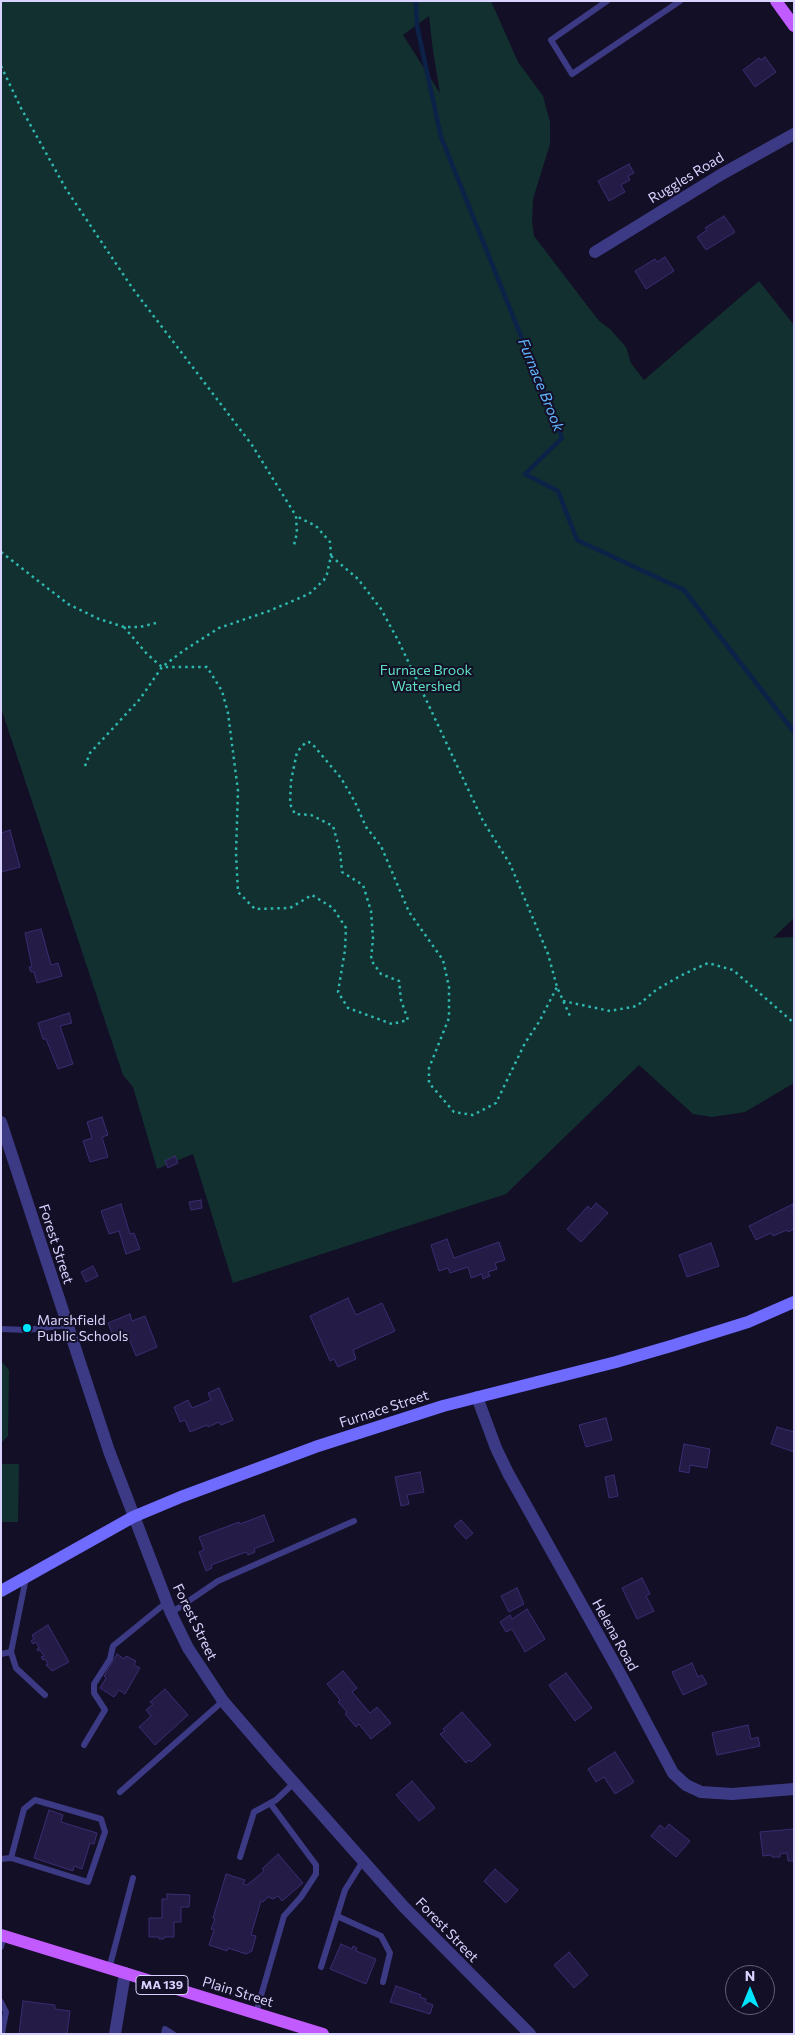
<!DOCTYPE html>
<style>
body{margin:0}
#map{position:relative;width:795px;height:2035px;overflow:hidden;background:#130f26;font-family:Commissioner,sans-serif}
canvas{display:block}
.frame{position:absolute;inset:0;border:2px solid #d9d4ff;pointer-events:none}
.north{position:absolute;left:725px;top:1965px;width:50px;height:50px;box-sizing:border-box;background:#130f26;border:1px solid #625e7d;border-radius:50%;rotate:0deg;font-size:14px;font-weight:700;line-height:20px;text-align:center;color:#d9d4ff}
.north::after{content:'';display:block;margin:auto;width:18px;height:22px;background:#00e5ff;clip-path:polygon(50% 0,100% 100%,50% 72%,0 100%)}
</style>
<div id="map">
<canvas width="795" height="2035"></canvas>
<div class="frame"></div>
<div class="north">N</div>
</div>
<script>
const ctx = document.querySelector('canvas').getContext('2d');
ctx.lineJoin = 'round';
function fillPath(path, color) {
  ctx.fillStyle = color;
  ctx.fill(path, 'evenodd');
}
function toPath(rows) {
  const path = new Path2D();
  for (const r of rows) {
    path.moveTo(r[0], r[1]);
    for (let i = 2; i < r.length; i += 2) path.lineTo(r[i], r[i + 1]);
  }
  return path;
}
function trace(path, color, width, dash) {
  ctx.strokeStyle = color;
  ctx.lineWidth = width;
  ctx.lineCap = dash ? 'butt' : 'round';
  ctx.setLineDash(dash || []);
  ctx.stroke(path);
}
function write(font, color, halo, rows, align = 'center') {
  ctx.font = font + ' Commissioner,sans-serif';
  ctx.lineWidth = 4;
  ctx.setLineDash([]);
  ctx.textBaseline = 'middle';
  ctx.strokeStyle = halo;
  ctx.fillStyle = color;
  for (const [text, x, y, turn = 0] of rows) {
    ctx.save();
    ctx.translate(x, y);
    ctx.rotate((+turn || 0) * Math.PI / 180);
    ctx.textAlign = isNaN(turn) ? turn : align;
    if (halo) ctx.strokeText(text, 0, 0);
    ctx.fillText(text, 0, 0);
    ctx.restore();
  }
}
fillPath(toPath([
 [1,1,491,1,518,62,543,96,550,122,550,144,533,199,532,221,534,236,599,321,610,329,626,347,631,363,644,380,759,281,794,325,794,918,773,938,794,937,794,1083,745,1112,712,1117,693,1114,639,1065,506,1194,233,1283,193,1154,157,1169,133,1087,123,1075,1,708],
 [429,16,433,51,440,93,403,35],
 [1,1361,9,1370,8,1436,1,1443],
 [1,1464,19,1464,18,1522,1,1522]
]), '#12302f');
trace(toPath([
 [416,1,417,26,441,137,562,438,525,474,558,491,577,540,684,590,794,732]
]), '#0c2248', 4.5);
const building = toPath([
 [765,57,776,72,755,87,743,70,759,58,761,60,765,57],
 [629,164,634,173,628,176,630,180,621,185,625,192,609,201,598,181,629,164],
 [724,216,735,232,706,250,697,237,707,230,705,228,724,216],
 [665,257,674,271,646,289,635,271,655,259,657,262,665,257],
 [10,830,20,867,1,872,1,833,10,830],
 [41,929,51,965,58,963,62,976,37,983,34,972,31,972,29,967,32,967,25,933,41,929],
 [69,1013,72,1023,60,1026,73,1064,58,1069,46,1039,43,1039,38,1023,69,1013],
 [102,1117,108,1135,102,1137,108,1157,90,1162,83,1141,92,1138,87,1122,102,1117],
 [175,1156,178,1163,168,1168,165,1161,175,1156],
 [201,1200,202,1208,191,1210,189,1202,201,1200],
 [596,1203,608,1213,581,1242,567,1229,588,1206,591,1209,596,1203],
 [121,1204,130,1234,134,1233,140,1249,126,1254,119,1231,109,1234,101,1211,121,1204],
 [793,1204,794,1229,788,1232,787,1230,773,1236,771,1233,756,1240,749,1226,793,1204],
 [447,1239,454,1258,499,1242,505,1260,495,1263,497,1269,488,1272,490,1276,483,1279,482,1274,471,1278,468,1267,450,1273,448,1268,439,1271,431,1245,447,1239],
 [711,1243,719,1266,687,1277,679,1255,711,1243],
 [93,1266,98,1276,86,1282,81,1272,93,1266],
 [348,1298,356,1315,382,1303,395,1331,353,1350,356,1359,338,1367,334,1359,330,1361,310,1316,348,1298],
 [130,1314,132,1321,145,1316,157,1347,136,1356,127,1333,114,1338,108,1323,130,1314],
 [219,1388,233,1420,221,1425,219,1422,208,1427,207,1425,190,1432,185,1420,180,1422,174,1407,188,1400,192,1408,211,1400,208,1393,219,1388],
 [606,1418,612,1440,586,1447,579,1425,606,1418],
 [777,1427,794,1432,794,1452,771,1444,777,1427],
 [684,1444,710,1449,707,1468,690,1465,689,1473,679,1471,684,1444],
 [420,1472,424,1492,407,1495,409,1504,401,1506,395,1477,420,1472],
 [614,1475,618,1496,609,1498,605,1477,614,1475],
 [264,1515,274,1541,254,1549,255,1552,248,1555,246,1552,211,1565,212,1568,206,1571,199,1552,204,1550,199,1537,239,1522,240,1524,264,1515],
 [461,1520,473,1533,466,1539,454,1526,461,1520],
 [642,1578,650,1594,646,1596,654,1611,637,1619,622,1588,642,1578],
 [517,1588,524,1604,509,1612,501,1596,517,1588],
 [527,1609,545,1639,525,1652,512,1629,506,1632,500,1622,510,1615,512,1619,527,1609],
 [48,1625,69,1662,52,1671,46,1665,48,1664,45,1659,43,1660,41,1657,44,1656,40,1650,38,1651,37,1649,39,1648,36,1642,33,1644,31,1641,34,1639,32,1635,48,1625],
 [117,1654,124,1659,126,1656,136,1661,134,1665,140,1668,125,1694,119,1690,114,1697,100,1688,106,1678,104,1676,117,1654],
 [692,1663,698,1677,702,1675,707,1684,683,1695,672,1672,692,1663],
 [343,1671,357,1688,352,1692,370,1713,377,1707,391,1723,371,1739,359,1724,356,1727,345,1714,347,1712,338,1702,340,1700,327,1684,343,1671],
 [566,1673,592,1708,575,1721,549,1685,566,1673],
 [165,1689,188,1715,155,1745,139,1727,151,1716,146,1710,153,1704,150,1702,165,1689],
 [462,1712,491,1745,471,1762,469,1760,466,1763,440,1734,445,1731,443,1729,462,1712],
 [748,1725,751,1739,758,1737,760,1746,717,1755,712,1733,748,1725],
 [615,1752,634,1782,615,1794,604,1777,596,1782,588,1769,615,1752],
 [412,1781,435,1808,419,1821,396,1795,412,1781],
 [49,1810,63,1815,61,1822,97,1833,94,1844,90,1843,82,1869,74,1866,73,1871,34,1858,49,1810],
 [669,1824,690,1841,676,1857,651,1836,660,1825,665,1829,669,1824],
 [794,1829,794,1861,788,1861,787,1853,780,1854,780,1857,772,1857,771,1855,763,1856,760,1832,794,1829],
 [278,1854,303,1883,282,1901,278,1896,273,1899,268,1897,263,1902,261,1901,251,1935,256,1936,252,1951,246,1954,228,1948,227,1951,209,1945,214,1930,211,1929,215,1919,213,1918,226,1874,245,1880,243,1884,247,1885,264,1871,262,1869,278,1854],
 [495,1869,518,1890,506,1903,484,1881,495,1869],
 [167,1894,190,1895,189,1907,181,1907,181,1922,174,1922,174,1937,164,1937,164,1939,159,1939,159,1937,149,1937,149,1918,162,1918,162,1899,167,1899,167,1894],
 [341,1944,352,1949,353,1946,357,1948,356,1951,376,1959,366,1984,330,1969,341,1944],
 [569,1952,588,1975,574,1988,554,1965,569,1952],
 [396,1986,421,1995,420,1997,426,1999,425,2002,433,2005,430,2014,390,2002,396,1986],
 [23,2001,55,2005,55,2009,70,2011,67,2034,19,2034,23,2001]
]);
fillPath(building, '#241b47');
trace(building, '#3b2d73', 1);
trace(toPath([
 [1,66,21,108,66,189,133,289,252,445,296,516,297,533,294,545],
 [1,552,68,604,99,619,124,627,140,627,156,623],
 [331,556,358,579,381,609,399,642,483,821,510,864,548,954,557,987,570,1016],
 [124,627,147,654,162,667,183,651,219,628,269,611,309,594,324,580,327,574,331,556,330,542,316,526,296,516],
 [85,766,90,753,140,699,162,667,207,667,222,691,228,713,238,791,236,853,238,892,255,909,290,908,312,895,333,908,346,928,345,950,338,992,348,1008,392,1024,408,1020,401,1000,399,981,381,974,371,960,373,938,371,911,363,885,342,872,340,851,333,826,311,815,295,814,290,804,291,781,297,752,306,742,309,742,314,746,341,778,355,802,366,827,381,846,409,912,443,960,449,987,449,1018,429,1068,429,1083,454,1112,473,1115,496,1103,525,1043,539,1022,557,987],
 [563,1001,610,1011,637,1006,656,990,680,976,708,963,733,970,794,1023]
]), '#2fb8b0', 2.5, [2.5, 4]);
trace(toPath([
 [607,1,551,40,572,74,680,1],
 [1,1329,27,1330,67,1325],
 [171,1613,218,1581,354,1521],
 [11,1652,16,1668,45,1695],
 [1,1654,11,1652,26,1578],
 [84,1745,105,1710,94,1693,94,1684,110,1659,113,1646,167,1602],
 [120,1792,223,1701],
 [240,1857,254,1812,276,1800,294,1783],
 [1,1859,11,1858,88,1882,105,1832,101,1819,35,1800,24,1809,11,1858],
 [337,1916,381,1936,390,1953,383,1982],
 [1,1947,4,1936],
 [321,1967,345,1890,363,1861],
 [109,1969,133,1878],
 [1,2002,6,2012,2,2033],
 [256,2013,284,1916,301,1897,316,1874,316,1865,270,1803],
 [164,2034,165,2029,173,2034]
]), '#3d3a85', 6);
trace(toPath([
 [595,252,722,174,794,134],
 [477,1397,496,1448,508,1473,622,1677,673,1773,686,1785,701,1792,732,1794,794,1789],
 [115,2034,125,1973]
]), '#3d3a85', 12);
trace(toPath([
 [1,1122,109,1451,171,1613,188,1648,223,1701,272,1758,404,1907,530,2034]
]), '#3d3a85', 12);
trace(toPath([
 [1,1591,133,1517,183,1496,315,1447,443,1406,616,1362,671,1346,748,1322,794,1302]
]), '#6f6bff', 12);
trace(toPath([
 [776,1,794,26],
 [1,1935,323,2034]
]), '#c25bff', 12);
for (const [x, y, r, color] of [
 [27,1328,5,"#00e5ff"]
]) {
  const dot = new Path2D();
  dot.arc(x, y, r, 0, 2 * Math.PI);
  ctx.fillStyle = color;
  ctx.fill(dot);
  trace(dot, '#130f26', 2);
}
for (const [x, y, w] of [
 [162,1985,52]
]) {
  const box = new Path2D();
  box.roundRect(x - w / 2, y - 9.5, w, 19, 4);
  ctx.fillStyle = '#130f26';
  ctx.fill(box);
  trace(box, '#d9d4ff', 1);
}
write('bold 12px', '#d9d4ff', null, [
 ["MA 139",162,1985]
]);
write('14px', '#d9d4ff', '#130f26', [
 ["Ruggles Road",686,178,-31],
 ["Forest Street",56,1244,72],
 ["Furnace Street",384,1409,-18],
 ["Forest Street",195,1622,64],
 ["Helena Road",615,1635,61],
 ["Forest Street",447,1930,46],
 ["Plain Street",238,1992,17]
]);
write('14px', '#5fe0c0', '#130f26', [
 ["Furnace Brook",426,670],
 ["Watershed",426,686]
]);
write('14px', '#d9d4ff', '#130f26', [
 ["Marshfield",37,1320],
 ["Public Schools",37,1336]
], 'left');
write('italic 15px', '#62b6ff', '#130f26', [
 ["Furnace Brook",541,385,68]
]);
</script>
